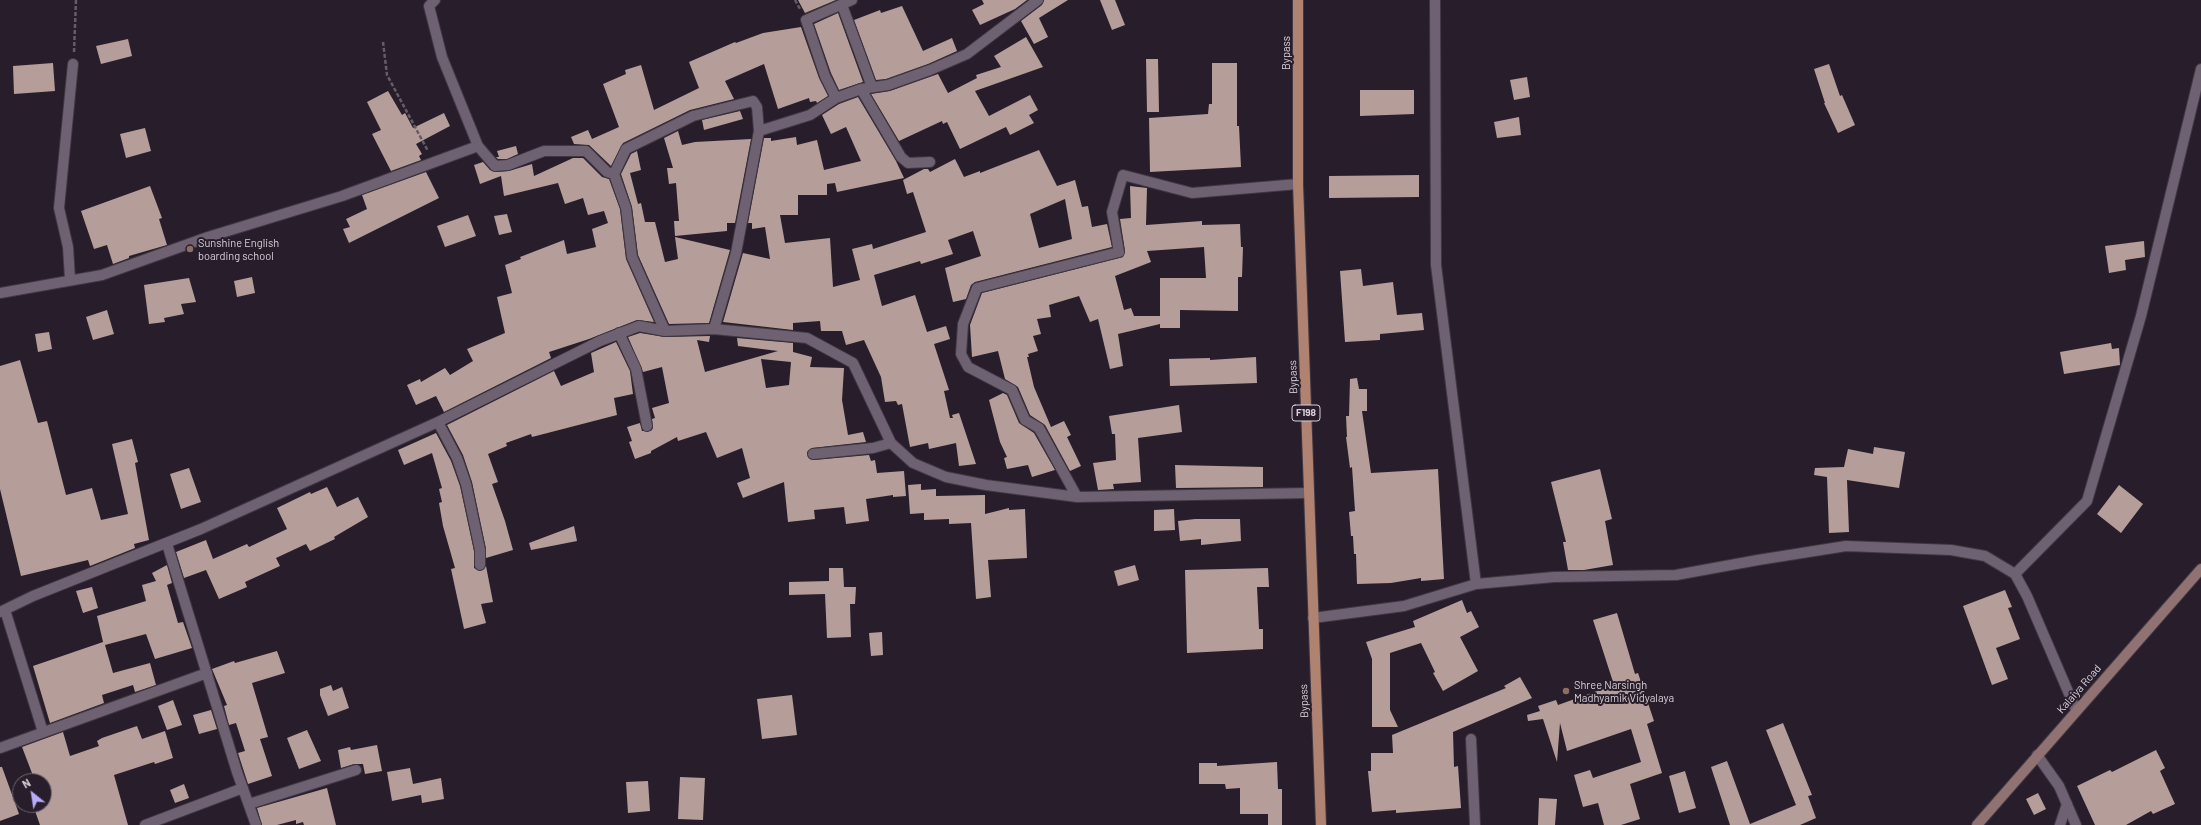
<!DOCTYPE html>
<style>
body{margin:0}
#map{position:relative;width:2201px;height:825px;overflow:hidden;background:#281e2b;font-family:Barlow,sans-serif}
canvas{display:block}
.north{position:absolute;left:12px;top:773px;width:40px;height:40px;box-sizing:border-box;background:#281e2b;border:1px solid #6e6571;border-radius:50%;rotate:330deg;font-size:11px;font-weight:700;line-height:16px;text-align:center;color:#d7d0d9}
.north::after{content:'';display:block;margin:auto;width:14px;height:18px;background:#b6acf8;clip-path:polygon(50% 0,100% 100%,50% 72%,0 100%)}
</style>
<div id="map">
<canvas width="2201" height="825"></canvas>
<div class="north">N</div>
</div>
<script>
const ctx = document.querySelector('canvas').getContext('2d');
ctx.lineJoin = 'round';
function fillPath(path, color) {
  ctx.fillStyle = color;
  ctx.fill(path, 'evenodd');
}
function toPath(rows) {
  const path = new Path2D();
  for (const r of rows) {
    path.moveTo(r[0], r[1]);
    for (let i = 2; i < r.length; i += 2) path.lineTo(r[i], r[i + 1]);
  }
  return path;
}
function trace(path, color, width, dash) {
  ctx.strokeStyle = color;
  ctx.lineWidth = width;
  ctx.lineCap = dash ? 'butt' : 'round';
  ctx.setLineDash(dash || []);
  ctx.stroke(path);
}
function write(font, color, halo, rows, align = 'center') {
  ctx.font = font + ' Barlow,sans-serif';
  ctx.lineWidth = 4;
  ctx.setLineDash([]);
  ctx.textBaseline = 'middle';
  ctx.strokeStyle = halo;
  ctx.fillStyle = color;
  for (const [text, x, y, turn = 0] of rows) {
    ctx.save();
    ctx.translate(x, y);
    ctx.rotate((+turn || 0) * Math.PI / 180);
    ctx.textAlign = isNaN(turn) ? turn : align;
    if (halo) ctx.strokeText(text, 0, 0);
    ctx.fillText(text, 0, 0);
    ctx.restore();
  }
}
fillPath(toPath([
 [798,0,836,0,805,13],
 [982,0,1027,0,1015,9,980,25,972,10,984,4],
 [1044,0,1068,0,1039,18,1048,37,1034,44,1021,21,1042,5],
 [1100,0,1115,0,1125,25,1112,30],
 [902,6,923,51,952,38,957,51,928,64,886,79,876,80,854,20,880,10,881,13],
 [838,13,863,82,839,90,831,73,814,24],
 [801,27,819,78,828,96,817,103,816,101,810,102,809,98,778,109,764,64,725,81,734,99,690,110,623,143,611,166,589,145,574,144,571,137,588,130,592,139,619,127,603,84,626,74,625,70,641,65,654,110,699,88,689,62,735,42,736,43,763,33],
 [1026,37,1043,67,975,91,989,116,1030,95,1038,110,1029,115,1034,123,1010,135,1006,127,960,149,947,122,943,124,942,121,899,141,871,94,890,91,938,74,948,93,977,78,976,75,1001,67,994,56],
 [128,39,132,56,101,64,96,46],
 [1146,59,1158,59,1159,112,1147,112],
 [53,63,55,91,14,94,13,66],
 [1212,63,1237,63,1237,126,1239,126,1241,167,1150,172,1149,118,1208,114,1209,104,1212,104],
 [1829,64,1840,96,1842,95,1855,125,1838,133,1824,103,1825,103,1814,69],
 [1527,77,1530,97,1514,100,1510,80],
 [1360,90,1414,90,1414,114,1360,116],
 [388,91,402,115,405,113,413,128,444,113,450,126,416,144,422,154,419,156,421,160,391,171,372,134,381,130,367,102],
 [858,97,896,161,904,178,837,192,835,183,827,184,827,195,798,195,798,215,780,215,785,243,830,238,833,287,860,280,852,249,872,244,873,249,926,232,913,192,907,194,903,180,924,169,928,169,930,172,955,159,964,177,980,171,980,173,1039,150,1057,186,1075,180,1082,207,1088,206,1092,227,1107,224,1112,247,975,282,971,285,966,299,953,302,945,268,981,256,973,231,948,240,953,254,921,264,920,261,874,275,882,306,915,295,927,332,946,326,950,339,934,344,949,390,944,391,950,418,953,418,952,415,959,413,976,464,959,466,956,443,929,449,928,443,910,447,902,404,898,405,896,401,885,402,881,377,864,340,846,345,842,331,821,331,820,321,793,323,793,330,723,322,743,253,770,259,765,227,752,229,752,223,748,223,764,138,771,138,771,141,796,137,797,145,817,140,824,170,861,161,846,127,831,134,822,115,839,104],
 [1065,199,1072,239,1039,248,1030,214],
 [740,111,743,119,704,130,702,120],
 [1519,117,1521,135,1497,138,1494,122],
 [145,128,151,151,126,158,120,134],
 [678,131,682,145,695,142,751,139,735,223,727,223,727,231,675,236,674,221,679,221,676,183,669,184,667,168,673,168,664,138],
 [516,146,518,154,507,159,498,159,496,157,499,157,497,151],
 [637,151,641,170,630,173,638,204,641,203,645,222,655,222,665,262,678,259,675,237,730,250,709,323,669,324,638,255,632,207,621,174,631,154],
 [573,158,583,158,602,177,609,179,620,209,626,259,654,322,637,320,589,339,549,352,551,358,549,359,444,412,436,396,416,405,407,385,420,379,421,382,445,368,450,375,473,361,467,349,505,333,497,297,512,293,505,265,521,259,520,257,564,240,567,254,596,247,592,229,608,223,604,211,588,215,583,198,565,204,558,183,504,196,501,176,480,184,474,165,483,162,490,170,496,172,509,171,532,164,534,176],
 [426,172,439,198,349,243,343,229,350,227,346,219,367,209,362,195],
 [1419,175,1419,197,1329,198,1329,176],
 [150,186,162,218,159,219,167,245,129,256,129,258,113,264,107,245,94,249,81,211],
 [1130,186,1147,188,1146,225,1202,221,1202,225,1240,224,1241,247,1243,247,1242,277,1238,277,1238,311,1180,310,1180,328,1160,328,1160,324,1118,334,1123,366,1110,369,1098,319,1090,322,1079,296,1049,305,1051,317,1037,319,1041,334,1033,336,1038,351,1028,354,1029,357,1027,357,1034,387,1051,427,1064,421,1071,435,1067,437,1081,466,1070,471,1045,425,1030,415,1018,387,1005,379,998,351,972,357,970,325,982,293,1123,257,1125,251,1120,219,1131,218],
 [1204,247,1206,278,1160,278,1160,316,1134,316,1131,308,1124,310,1115,276,1151,262,1147,251],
 [507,214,512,232,499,235,494,216],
 [468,215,476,236,445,247,437,226],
 [2144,241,2145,257,2125,260,2126,270,2109,273,2105,246],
 [1361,269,1363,286,1393,282,1397,315,1422,313,1424,330,1380,334,1380,340,1345,342,1340,271],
 [252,277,255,293,237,297,234,281],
 [189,278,196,302,181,304,184,314,164,318,165,322,149,324,144,285],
 [107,310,114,334,93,340,86,317],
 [49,332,52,349,38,352,35,334],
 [640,333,665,337,710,336,709,342,697,340,705,372,778,351,738,346,737,338,793,343,793,352,812,357,810,367,844,368,842,400,848,435,863,432,866,442,812,448,807,452,808,457,814,460,869,455,871,461,875,460,877,473,904,471,906,496,893,497,893,495,866,499,869,521,846,524,844,507,814,510,815,519,788,522,784,482,743,498,737,483,750,478,742,448,717,458,706,432,678,441,677,437,651,451,651,453,635,459,629,442,632,441,627,427,640,423,642,431,651,431,653,428,652,419,655,418,652,408,669,403,662,367,643,372,628,337],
 [761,359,791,362,789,385,766,388],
 [616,342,630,371,633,394,614,398,617,415,532,437,531,434,506,443,507,446,488,454,498,482,492,484,505,521,513,550,486,558,486,549,472,482,463,455,447,425,554,371,561,386,594,372,591,353],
 [2111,343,2112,349,2119,348,2120,365,2064,374,2060,352],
 [1256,357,1257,383,1170,386,1169,359,1210,358,1210,360],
 [20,360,38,423,47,421,66,495,92,488,101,520,128,514,112,444,132,439,138,462,135,463,149,540,134,544,135,548,90,566,88,560,21,576,0,489,0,366],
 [1357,378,1359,389,1367,389,1367,411,1362,411,1371,473,1438,469,1444,579,1421,581,1421,578,1391,583,1357,584,1356,554,1354,554,1353,536,1351,536,1349,512,1355,511,1352,467,1350,468,1346,437,1347,437,1346,416,1349,416,1350,379],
 [1003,393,1007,395,1019,423,1034,433,1055,470,1032,477,1028,465,1007,469,1004,458,1007,457,1000,442,989,400],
 [1179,405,1182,432,1138,438,1141,482,1113,484,1114,489,1098,490,1093,463,1116,460,1115,434,1112,434,1109,416],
 [436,433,451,461,460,486,474,551,474,568,480,571,486,566,493,602,481,604,486,623,464,629,451,569,455,568,443,526,439,503,442,502,439,489,442,488,432,453,404,465,398,450],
 [1874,447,1905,452,1899,488,1847,480,1849,532,1829,533,1827,477,1814,475,1815,468,1844,467,1848,449,1873,454],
 [1175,465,1263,467,1263,487,1176,488],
 [189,468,201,502,181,509,170,474],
 [1600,469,1612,519,1605,521,1613,565,1584,570,1568,570,1563,542,1566,542,1551,482],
 [921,484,921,490,936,489,936,496,985,495,985,514,1009,508,1009,510,1025,509,1027,558,988,560,991,597,976,599,971,523,949,524,949,519,924,520,924,513,910,514,908,485],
 [2119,485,2143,504,2121,533,2097,514],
 [327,487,337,507,358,497,368,517,334,537,335,539,310,551,306,544,276,558,280,566,245,582,247,587,219,599,206,570,184,578,176,552,206,540,213,559,247,544,249,547,287,529,277,508,310,492,311,494],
 [1174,509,1175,530,1154,531,1154,510],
 [1195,519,1240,519,1241,541,1201,545,1201,539,1180,541,1178,521],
 [574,526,577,541,531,550,529,543],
 [167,565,172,583,167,585,178,623,183,622,192,648,155,659,146,634,105,645,113,673,150,663,156,685,135,692,133,685,102,695,104,703,50,723,33,666,103,642,97,616,146,601,142,585,156,581,152,573],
 [1135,565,1139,580,1118,586,1114,571],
 [829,568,843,568,844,587,856,587,855,604,850,604,851,637,827,638,825,594,789,595,789,582,829,581],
 [1268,568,1269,587,1257,587,1259,629,1263,629,1263,649,1187,653,1185,570],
 [92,587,98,608,83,613,76,591],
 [2005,590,2012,607,2008,608,2020,639,1996,648,2008,679,1992,685,1963,606],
 [1462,600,1467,613,1471,611,1479,627,1460,637,1478,671,1443,691,1433,673,1435,672,1421,643,1390,653,1390,710,1398,727,1372,727,1372,659,1366,642,1415,627,1413,621],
 [1617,613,1635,674,1638,673,1654,721,1647,724,1662,773,1630,784,1640,819,1621,825,1604,825,1598,803,1583,807,1574,775,1590,770,1593,778,1641,762,1631,729,1567,751,1560,723,1557,762,1543,719,1528,721,1527,715,1540,711,1538,706,1556,700,1558,705,1614,685,1593,620],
 [882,632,883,655,871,656,869,633],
 [277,651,285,673,252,683,268,737,260,739,272,776,248,784,238,753,245,751,236,723,229,725,224,706,227,705,212,669,234,661,235,663],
 [1520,677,1532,698,1453,732,1454,767,1458,766,1461,808,1396,813,1396,810,1372,812,1368,771,1371,771,1371,753,1393,753,1392,735,1506,688,1504,686],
 [331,685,333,691,342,687,349,708,328,716,320,695,320,689],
 [792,695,797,735,762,739,757,699],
 [173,700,182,725,167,730,158,706],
 [211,710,217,729,199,734,193,715],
 [1783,723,1812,795,1808,796,1816,818,1800,825,1730,825,1711,767,1727,761,1750,824,1796,805,1766,730],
 [137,726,142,739,165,731,173,758,155,764,154,762,114,775,128,825,40,825,34,808,44,805,44,781,35,781,22,747,63,732,70,756,99,746,97,741,102,738],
 [307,730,321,761,299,769,287,738],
 [377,745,382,771,365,774,363,764,354,764,341,768,338,750,350,747,351,750],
 [2156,750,2165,768,2160,771,2175,804,2153,814,2151,811,2126,825,2095,825,2077,786,2110,770,2112,772],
 [1277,762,1278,789,1282,789,1282,825,1268,825,1268,814,1240,814,1240,788,1226,789,1225,784,1199,784,1199,763,1217,763,1217,766],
 [0,767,2,767,19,814,0,821],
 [410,768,413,784,441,778,444,799,422,803,421,795,392,801,387,772],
 [1685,771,1696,808,1679,813,1669,776],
 [680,777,705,778,703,820,678,819],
 [648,781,650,811,628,813,626,782],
 [184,784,189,798,175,803,170,790],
 [327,788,336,825,304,825,303,822,296,824,296,820,277,825,262,825,257,808],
 [2038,793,2046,809,2034,815,2026,799],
 [1539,798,1557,799,1555,825,1538,825]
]), '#b59d9a');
const minor = toPath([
 [435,0,429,6,442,57,478,146],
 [1038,0,967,54,930,70,888,85,861,89,836,98,810,115,759,131,736,253,714,329,807,338,853,363,891,443,913,463,946,477,986,485,1077,497,1309,493],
 [1435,0,1436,265,1476,584],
 [842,5,872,87],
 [861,89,901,157,908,163,930,162],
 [836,98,825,76,806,20,852,0],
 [614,174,626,208,632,257,665,331],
 [70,279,68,247,59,208,73,64],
 [0,293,102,275,208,237,342,196,478,146,495,166,508,165,544,151,586,151,607,172,614,174,626,149,693,116,753,101,757,107,759,131],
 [619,333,636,369,647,426],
 [438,422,457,458,466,484,480,550,480,565],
 [813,454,873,448,891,443],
 [1077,497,1039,428,1025,420,1012,390,968,367,961,354,963,324,977,288,1119,252,1112,212,1123,175,1192,193,1298,184],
 [167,544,237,772,256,825],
 [2015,574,2087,501,2141,316,2201,69],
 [5,610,43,732],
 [0,612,33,596,201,529,438,422,600,341,639,326,665,331,714,329],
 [1471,739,1475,825],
 [0,748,207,673],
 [249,804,356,770],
 [145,825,243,788],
 [2060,825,2067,804]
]);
const tertiary = toPath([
 [1313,618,1404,606,1476,584,1554,577,1676,575,1758,560,1846,546,1951,550,1985,556,2015,574,2027,596,2076,710],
 [2037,755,2059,786,2076,825]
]);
const secondary = toPath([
 [1977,825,2201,569]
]);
const primary = toPath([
 [1298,0,1298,184,1321,825]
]);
trace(minor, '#413843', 12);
trace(tertiary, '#413843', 12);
trace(secondary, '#413843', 12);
trace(primary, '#413843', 12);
trace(toPath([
 [795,0,800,9],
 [383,42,387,75,428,151],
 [74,52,76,0]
]), '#655c68', 2.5, [4, 2]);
trace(minor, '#6e6272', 10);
trace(tertiary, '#6e6272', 10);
trace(secondary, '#8f7271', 10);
trace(primary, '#af8271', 10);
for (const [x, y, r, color] of [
 [190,249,4,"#8d6e63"],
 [1566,691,4,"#8d6e63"]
]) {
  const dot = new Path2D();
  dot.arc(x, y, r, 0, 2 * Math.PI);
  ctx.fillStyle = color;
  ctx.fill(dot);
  trace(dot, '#281e2b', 1.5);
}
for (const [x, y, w] of [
 [1306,413,28]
]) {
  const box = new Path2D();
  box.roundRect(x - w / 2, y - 8, w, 16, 3);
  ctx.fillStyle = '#281e2b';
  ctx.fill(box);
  trace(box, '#d7d0d9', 1);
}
write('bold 10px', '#d7d0d9', null, [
 ["F198",1306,413]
]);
write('11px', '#d7d0d9', '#281e2b', [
 ["Bypass",1286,53,-90],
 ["Bypass",1293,377,-92],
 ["Kalaiya Road",2079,689,-49],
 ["Bypass",1304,701,-92]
]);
write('11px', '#d7d0d9', '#281e2b', [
 ["Sunshine English",198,243],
 ["boarding school",198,256],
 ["Shree Narsingh",1574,685],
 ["Madhyamik Vidyalaya",1574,698]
], 'left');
</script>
